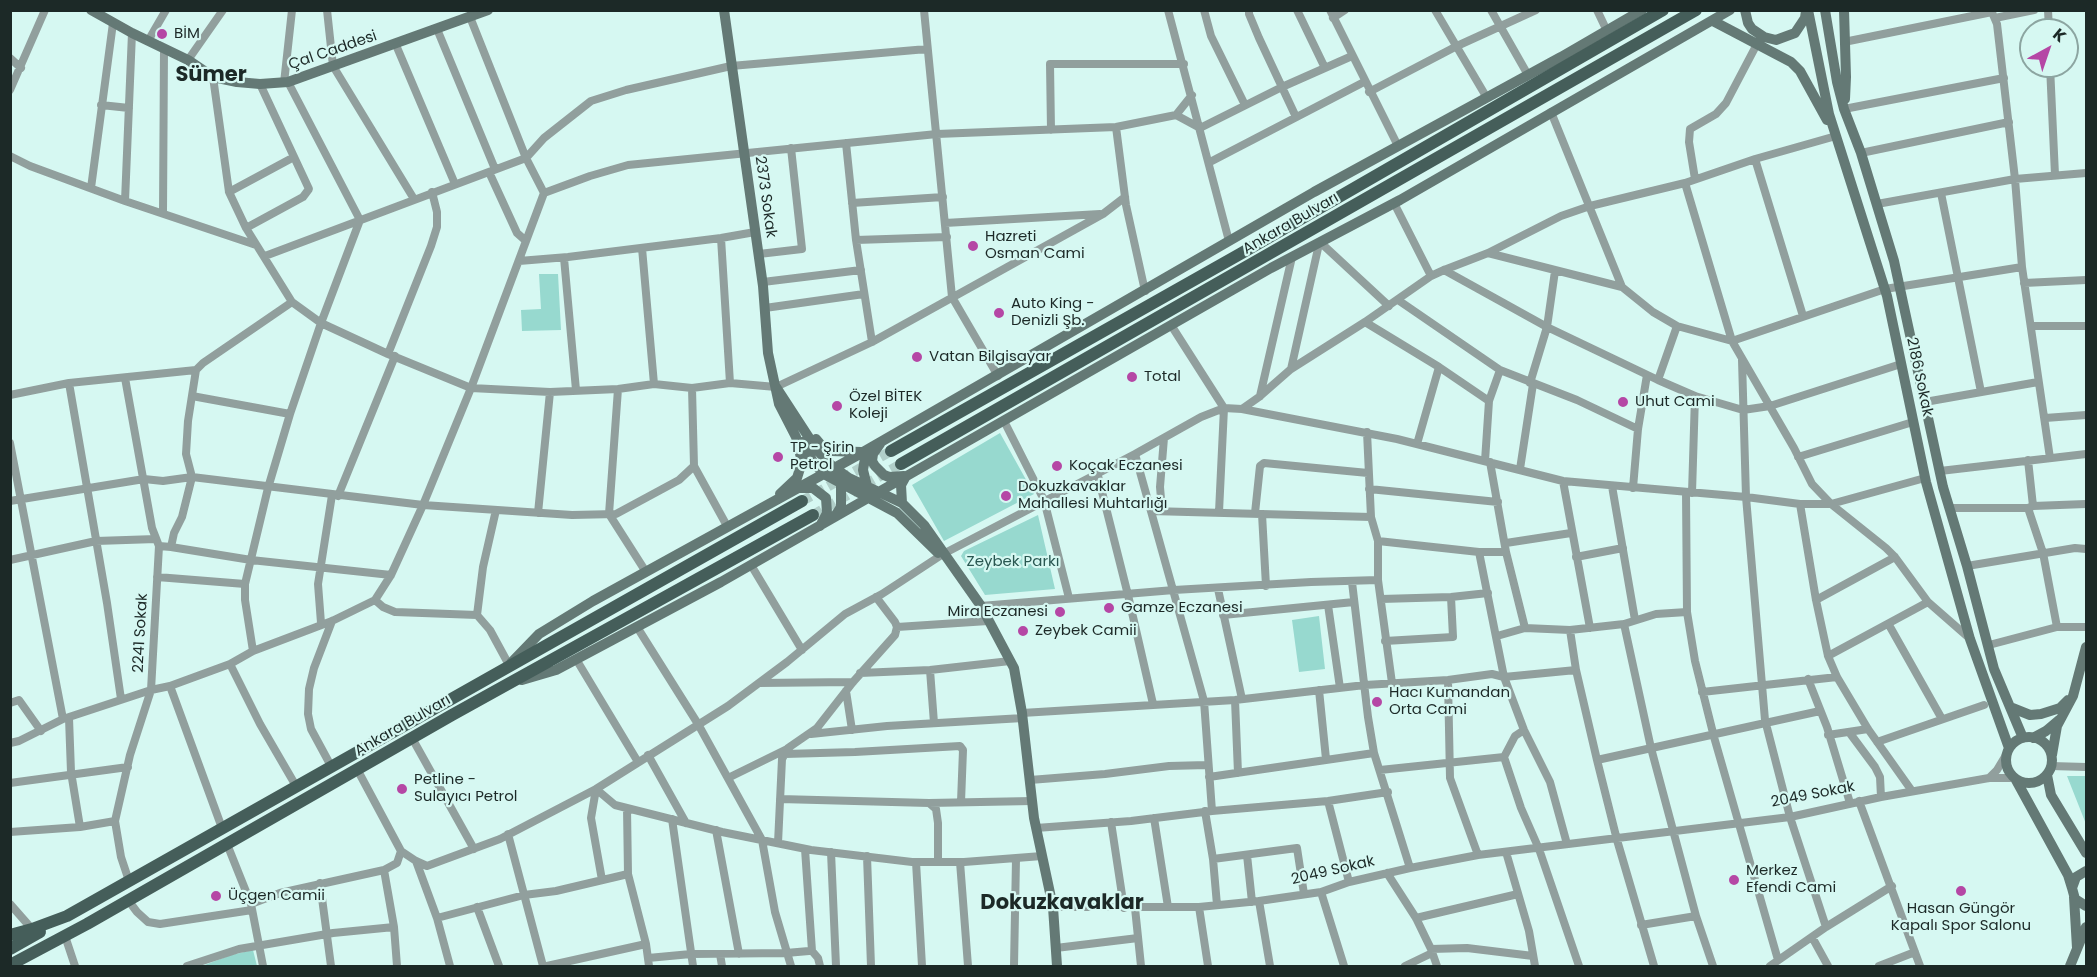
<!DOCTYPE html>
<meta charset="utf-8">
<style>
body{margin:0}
#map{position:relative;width:2097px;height:977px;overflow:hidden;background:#d6f8f2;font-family:Poppins,sans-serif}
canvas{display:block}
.frame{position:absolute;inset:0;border:12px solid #1c2927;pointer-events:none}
.north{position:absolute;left:2019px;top:18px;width:60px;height:60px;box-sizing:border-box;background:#d6f8f2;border:2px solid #8ca5a1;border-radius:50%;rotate:40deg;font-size:16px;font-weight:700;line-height:24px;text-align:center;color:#1c2927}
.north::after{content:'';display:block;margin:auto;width:21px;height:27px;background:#b547a5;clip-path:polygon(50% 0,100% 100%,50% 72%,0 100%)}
</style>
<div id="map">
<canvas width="2097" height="977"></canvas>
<div class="frame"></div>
<div class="north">K</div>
</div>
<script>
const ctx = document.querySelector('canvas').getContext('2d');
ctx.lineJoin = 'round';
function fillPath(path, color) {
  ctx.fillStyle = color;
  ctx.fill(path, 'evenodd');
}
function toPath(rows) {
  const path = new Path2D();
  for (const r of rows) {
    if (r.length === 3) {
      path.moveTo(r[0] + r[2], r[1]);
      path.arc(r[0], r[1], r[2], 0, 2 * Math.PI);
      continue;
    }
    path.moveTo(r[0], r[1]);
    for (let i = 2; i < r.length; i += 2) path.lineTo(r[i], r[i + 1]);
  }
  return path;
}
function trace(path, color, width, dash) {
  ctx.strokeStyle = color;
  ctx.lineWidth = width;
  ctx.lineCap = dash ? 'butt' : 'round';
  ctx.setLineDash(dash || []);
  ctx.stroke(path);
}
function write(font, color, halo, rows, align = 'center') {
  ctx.font = font + ' Poppins,sans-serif';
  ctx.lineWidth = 4.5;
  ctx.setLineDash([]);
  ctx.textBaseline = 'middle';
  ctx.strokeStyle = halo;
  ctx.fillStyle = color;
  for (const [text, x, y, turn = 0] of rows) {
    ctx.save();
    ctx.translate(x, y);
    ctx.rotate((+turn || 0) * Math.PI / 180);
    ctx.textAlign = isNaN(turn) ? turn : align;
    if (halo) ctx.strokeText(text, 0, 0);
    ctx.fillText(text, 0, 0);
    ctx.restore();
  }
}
fillPath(toPath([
 [539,274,558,274,561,330,522,331,521,310,541,309],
 [1000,433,1034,494,944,541,912,485],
 [1038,515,1055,589,985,595,961,556,964,551],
 [1319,616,1325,669,1299,672,1292,620],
 [2067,776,2086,776,2086,824],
 [253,950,257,966,202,966,231,955]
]), '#97d9cf');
trace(toPath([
 [802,501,891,451],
 [813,515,901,464]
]), '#b1cfc9', 10, [10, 5]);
trace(toPath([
 [327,10,333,66,414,199],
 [924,10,952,297,998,376],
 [1168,10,1229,241],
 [1204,10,1211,36,1245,105],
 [1249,10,1249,14,1259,38,1296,117],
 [1297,10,1325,68],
 [1330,10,1398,146],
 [1435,10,1487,98],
 [1491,10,1528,75],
 [1597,10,1607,31],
 [1991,10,1997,24,2015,179,2022,267,2050,458],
 [2048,10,2049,30],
 [1333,18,1345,10],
 [1995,18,2034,10],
 [437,29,495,169],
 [148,41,166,10],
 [1844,42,1992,12],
 [396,45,455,184],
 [10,58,21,68],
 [188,60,223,10],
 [2050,66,2055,175],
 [213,77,229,192,246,228,292,302,321,323,388,354,471,388,550,392,618,389,654,384,692,388,730,383,776,387,872,342,1103,214,1125,197],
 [284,83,292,10],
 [10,90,45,10],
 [1369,92,1457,46,1536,10],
 [101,105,129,108],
 [1844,109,2004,78],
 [1551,112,1622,287],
 [1176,115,1200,128,1282,87,1352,56],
 [1116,127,1126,205,1145,291],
 [1051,130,1050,64,1184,64],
 [846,143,856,240,872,342],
 [1861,153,2009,122],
 [10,156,30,166,125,201,256,245],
 [1755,159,1803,316],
 [1210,162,1364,82],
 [489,172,517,233,526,241],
 [1695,179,1689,142,1690,129,1716,114,1726,103,1757,44],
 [1685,183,1732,341,1794,448,1812,484,1831,504,1925,478],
 [91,188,113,23],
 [229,192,294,157],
 [544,193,590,176,628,165,937,134,1116,127,1176,115,1192,95],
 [1941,193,1981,392],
 [125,201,132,33],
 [852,203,943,197],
 [1394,203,1431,276],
 [1877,204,2015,179,2086,173],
 [163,213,164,49],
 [945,223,1100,214],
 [246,228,303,197,309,189,260,84],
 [721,238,730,383],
 [856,240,947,237],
 [1321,243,1389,306],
 [642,248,654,384],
 [1488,253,1622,287,1653,312,1677,326,1732,341,1885,289,2022,267],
 [759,254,802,249,791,148],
 [265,256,526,158,544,138,591,101,626,90,731,66,927,49],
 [564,258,576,390],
 [519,261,568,257,721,238,755,232],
 [1444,270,1547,327,1658,380,1695,396,1743,410,1770,406,1901,364],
 [763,282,861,270],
 [2024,283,2086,280],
 [1398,300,1500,370,1577,400,1638,429],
 [292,302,203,363,196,370,188,421,186,454,192,477,423,505,572,515,616,514,679,480,694,466,692,388],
 [765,308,864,294],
 [1365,322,1439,367,1489,401],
 [1171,325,1224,408,1219,512],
 [2031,326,2086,326],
 [388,354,431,246,437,227,437,212,432,192],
 [1742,360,1746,497,1765,720,1790,817,1826,927],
 [1291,369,1319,244],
 [125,378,152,528,159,546],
 [1658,380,1677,326],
 [69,383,107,603,121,699],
 [1530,383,1547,327,1555,271],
 [618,389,609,514,646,572],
 [10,395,69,383,196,370],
 [192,396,290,414],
 [1260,396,1292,257],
 [1925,402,2038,382],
 [1242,409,1397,439,1563,481,1746,497,1800,504,1831,504,1886,548,1895,557,1928,602,1968,637],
 [2045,418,2086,415],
 [1004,421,1044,500,1069,598],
 [1367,432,1371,517,1378,541,1378,580,1392,683],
 [10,443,63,719],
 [1417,444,1439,367],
 [1798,457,1913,422],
 [2028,460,2033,506],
 [1485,461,1489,401,1500,370],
 [1490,462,1506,552,1525,628],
 [694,466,727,526],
 [1520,469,1533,384],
 [1940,471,2086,454],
 [1097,472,1128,595,1153,704],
 [1563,481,1590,628],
 [1612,486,1635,620],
 [1633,488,1638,429,1647,375],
 [1369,489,1498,502],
 [1686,493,1687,612,1695,661,1714,737,1778,960],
 [1692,493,1695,396],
 [338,496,395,356],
 [10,501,144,479,163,481,192,477,182,517,174,533,171,547,159,546,151,690,63,719,19,741,10,743],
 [1800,504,1816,600,1828,656,1837,677,1868,729,1912,791],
 [1949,508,2028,508,2033,506,2086,504],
 [2028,508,2043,553,2057,627],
 [1162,510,1160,487,1164,438],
 [1151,511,1371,517],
 [538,513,550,392],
 [1255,513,1260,466,1264,463,1368,473],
 [1262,514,1266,586],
 [1378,541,1479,552,1506,552],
 [1506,543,1571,533],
 [171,547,251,560,391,575],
 [1479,552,1504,677,1524,730,1550,782,1567,844],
 [945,553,1135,454,1201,417,1224,408,1242,409,1259,397,1291,369,1365,322,1431,276,1444,270,1488,253,1561,216,1590,206,1685,183,1755,159,1836,136],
 [1576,557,1623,548],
 [10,560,96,541,156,539],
 [751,565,802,650],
 [1967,566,2075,548,2086,549],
 [157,577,245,584],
 [1352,582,1368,717,1374,753,1410,868],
 [1218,589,1242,699],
 [1381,599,1451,597,1488,593],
 [375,600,383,607,395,612,477,615,490,630,509,665],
 [1816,600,1895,557],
 [1328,605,1340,688],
 [981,606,1174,590,1311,582,1378,580],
 [477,615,483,567,496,510],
 [1223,615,1354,602],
 [321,623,318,584,332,495],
 [1624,624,1651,748,1696,916,1713,966],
 [1889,625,1942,719],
 [637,627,698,724,762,840,775,912,791,966],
 [897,627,988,621],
 [1570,630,1576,670,1597,760,1617,840,1654,966],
 [1497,636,1525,628,1570,630,1624,624,1656,614,1687,612],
 [1385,641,1453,637,1451,597],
 [1989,645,2057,627,2086,627],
 [253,651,245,600,245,584,268,488,290,414,321,323,360,220,288,82],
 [1828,656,1928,602],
 [576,659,638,762],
 [230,664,260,724,296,786],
 [930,670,934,723],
 [860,673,930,670,1010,661],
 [1808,679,1827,727,1850,803],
 [1448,680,1450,778,1478,855],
 [759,683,853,682],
 [170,686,222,828],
 [1319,690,1326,759],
 [846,691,852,730],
 [1702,692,1837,677],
 [1235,700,1238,773],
 [10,703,19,700,41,731],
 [1022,713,1235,700,1365,685,1448,680,1492,674,1504,677,1576,670],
 [69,718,71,772,80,827],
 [1524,730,1515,736,1504,757,1521,808,1539,849,1579,966],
 [1849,732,1875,767,1880,777,1881,797],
 [811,734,887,726,1023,718],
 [1828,735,1868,729],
 [412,738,474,849],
 [1877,742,1984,705],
 [785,754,855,752,960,746,963,750,961,802],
 [648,755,686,823],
 [1597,760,1820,711],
 [331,766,311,729,308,714,309,689,314,668,332,621],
 [2051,766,2086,767],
 [1380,770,1504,757],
 [1209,777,1374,753],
 [728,778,787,749],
 [1989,778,1997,770,2006,755],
 [1030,780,1105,774,1169,766,1207,765],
 [10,783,128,767],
 [780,799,929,803,936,809,938,823,938,862],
 [1328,801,1349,882],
 [1859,801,1920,966],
 [929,803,1032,801],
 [627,808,628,874,646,944,649,966],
 [1205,811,1213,859,1217,905],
 [1212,811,1328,801,1388,792],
 [1154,818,1168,907],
 [672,819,693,966],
 [1111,822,1124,908],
 [1036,828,1131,821,1212,811,1204,701,1135,454],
 [716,830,739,954],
 [10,832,80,827,115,821],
 [508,834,543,966],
 [778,843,782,759,788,748,817,728,853,682,895,635,897,627,895,622,876,597],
 [227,844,251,904,263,966],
 [805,849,812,951],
 [401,851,416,861,427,866,500,839,596,789,615,805,722,832,811,850,912,862,964,862,1042,856],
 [831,852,836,966],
 [1506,852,1529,931,1535,966],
 [1247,855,1252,902],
 [867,856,871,966],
 [1213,859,1297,848,1304,894],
 [416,861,437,918,450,966],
 [916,862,922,966],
 [960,862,968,966],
 [384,870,394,927,397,966],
 [1387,873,1416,918,1431,949,1437,966],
 [602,880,591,818,596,789,728,706,787,662,845,614,882,594,943,554],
 [129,881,121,857,115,821,130,755,151,690,170,686,230,664,253,651,332,621,375,600,391,575,423,505,471,388,544,193,526,158,470,17],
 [320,883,331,966],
 [1321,892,1344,966],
 [128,900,137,912,148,922,160,924,252,910],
 [1259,901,1270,966],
 [10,904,32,929],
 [251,904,280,893,384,870,397,863,401,851,357,769],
 [477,907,499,966],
 [1053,907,1199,907,1259,901,1321,892,1349,882,1410,868,1478,855,1790,817,1881,797,1989,778,2014,778],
 [1199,907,1208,966],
 [1135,908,1141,966],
 [437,918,524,895,556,891,628,874],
 [1416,918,1518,894],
 [1641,925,1696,916],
 [65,936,75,966],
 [1812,937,1828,966],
 [1056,948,1138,938],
 [1431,949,1467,948,1533,956],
 [720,954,722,966],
 [648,958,691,954,786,953,809,951,812,951,818,958,820,966],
 [187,966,239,949,333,933,394,927],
 [547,966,646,944],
 [1014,966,1016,859],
 [1405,966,1432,953],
 [1770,966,1826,927,1892,886],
 [1879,966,1915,952]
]), '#919f9d', 8);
trace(toPath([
 [91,10,132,33,188,60,213,77,237,82,260,84,288,82,488,10],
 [724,10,763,286,768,353,779,404,796,437,802,462,797,478,780,494],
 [1745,10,1748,23,1752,29,1764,37,1776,40,1795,33,1805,18,1806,11],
 [1808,10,1829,114,1887,296,1926,482,1970,639,2009,748],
 [1825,10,1837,82,1844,109,1861,153,1894,261,1943,487,1967,566,1994,669,2023,738],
 [1844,10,1846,77,1845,99],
 [1713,21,1791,62,1800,71,1827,120],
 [776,387,817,450,832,466,849,478,902,503,924,525,981,606,1014,668,1022,713,1034,818,1053,907,1057,966],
 [816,439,821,445,831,451,861,452],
 [802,442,813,462,824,474,897,513,938,553],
 [880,444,873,454,872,461,875,466,884,475,889,477,904,476],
 [800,488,813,488,826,498,827,513,820,526],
 [868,490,863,470,865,458,870,448],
 [902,503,901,485,906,476],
 [835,516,841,507,841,480],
 [511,663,539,634,593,601,858,455,1314,192,1561,57,1642,10],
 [522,680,556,670,721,582,1271,268,1400,200,1730,10],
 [2010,707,2030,715,2041,714,2060,708,2068,700],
 [2029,760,23],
 [2033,738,2046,731,2059,720],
 [2052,755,2057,726,2073,696,2086,647],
 [2047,775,2051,795,2086,853],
 [2016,780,2068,875,2072,888],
 [2086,871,2076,877,2072,888,2075,899,2086,906],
 [2074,897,2077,948],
 [2070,966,2086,927]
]), '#647975', 10);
trace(toPath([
 [891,451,1240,254,1663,10],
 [901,464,1696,10],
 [10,935,32,929,67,916,83,907,802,501],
 [10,949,40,932],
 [10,965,87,924,452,715,813,515]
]), '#455e5a', 12);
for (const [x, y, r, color] of [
 [162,34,6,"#b547a5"],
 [973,246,6,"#b547a5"],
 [999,313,6,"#b547a5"],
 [917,357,6,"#b547a5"],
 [1132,377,6,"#b547a5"],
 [1623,402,6,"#b547a5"],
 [837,406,6,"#b547a5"],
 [778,457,6,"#b547a5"],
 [1057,466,6,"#b547a5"],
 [1006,496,6,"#b547a5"],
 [1109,608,6,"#b547a5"],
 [1060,612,6,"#b547a5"],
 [1023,631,6,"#b547a5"],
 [1377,702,6,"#b547a5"],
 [402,789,6,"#b547a5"],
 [1734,880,6,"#b547a5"],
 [1961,891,6,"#b547a5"],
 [216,896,6,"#b547a5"]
]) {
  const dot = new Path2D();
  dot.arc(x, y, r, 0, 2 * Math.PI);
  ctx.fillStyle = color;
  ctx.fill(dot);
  trace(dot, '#d6f8f2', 2);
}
write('15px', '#1c2927', '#d6f8f2', [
 ["BİM",174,34],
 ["Hazreti",985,237],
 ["Osman Cami",985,254],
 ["Auto King -",1011,304],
 ["Denizli Şb.",1011,321],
 ["Vatan Bilgisayar",929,357],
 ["Total",1144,377],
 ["Özel BİTEK",849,397],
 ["Koleji",849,414],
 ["Uhut Cami",1635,402],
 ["TP - Şirin",790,448],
 ["Petrol",790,465],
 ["Koçak Eczanesi",1069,466],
 ["Dokuzkavaklar",1018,487],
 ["Mahallesi Muhtarlığı",1018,504],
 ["Gamze Eczanesi",1121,608],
 ["Mira Eczanesi",1048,612,"right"],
 ["Zeybek Camii",1035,631],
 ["Hacı Kumandan",1389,693],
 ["Orta Cami",1389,710],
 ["Petline -",414,780],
 ["Sulayıcı Petrol",414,797],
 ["Merkez",1746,871],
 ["Efendi Cami",1746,888],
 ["Üçgen Camii",228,896],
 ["Hasan Güngör",1961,909,"center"],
 ["Kapalı Spor Salonu",1961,926,"center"]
], 'left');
write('15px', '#1c2927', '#d6f8f2', [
 ["Çal Caddesi",333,51,-19],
 ["2373 Sokak",765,197,82],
 ["Ankara Bulvarı",1291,224,-30],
 ["2186 Sokak",1919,377,78],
 ["2241 Sokak",141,633,-87],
 ["Ankara Bulvarı",403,726,-30],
 ["2049 Sokak",1813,795,-11],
 ["2049 Sokak",1333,871,-13]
]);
write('15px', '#295751', '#d6f8f2', [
 ["Zeybek Parkı",1013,562]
]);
write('bold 21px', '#1c2927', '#d6f8f2', [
 ["Sümer",211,76],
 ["Dokuzkavaklar",1062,904]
]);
</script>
